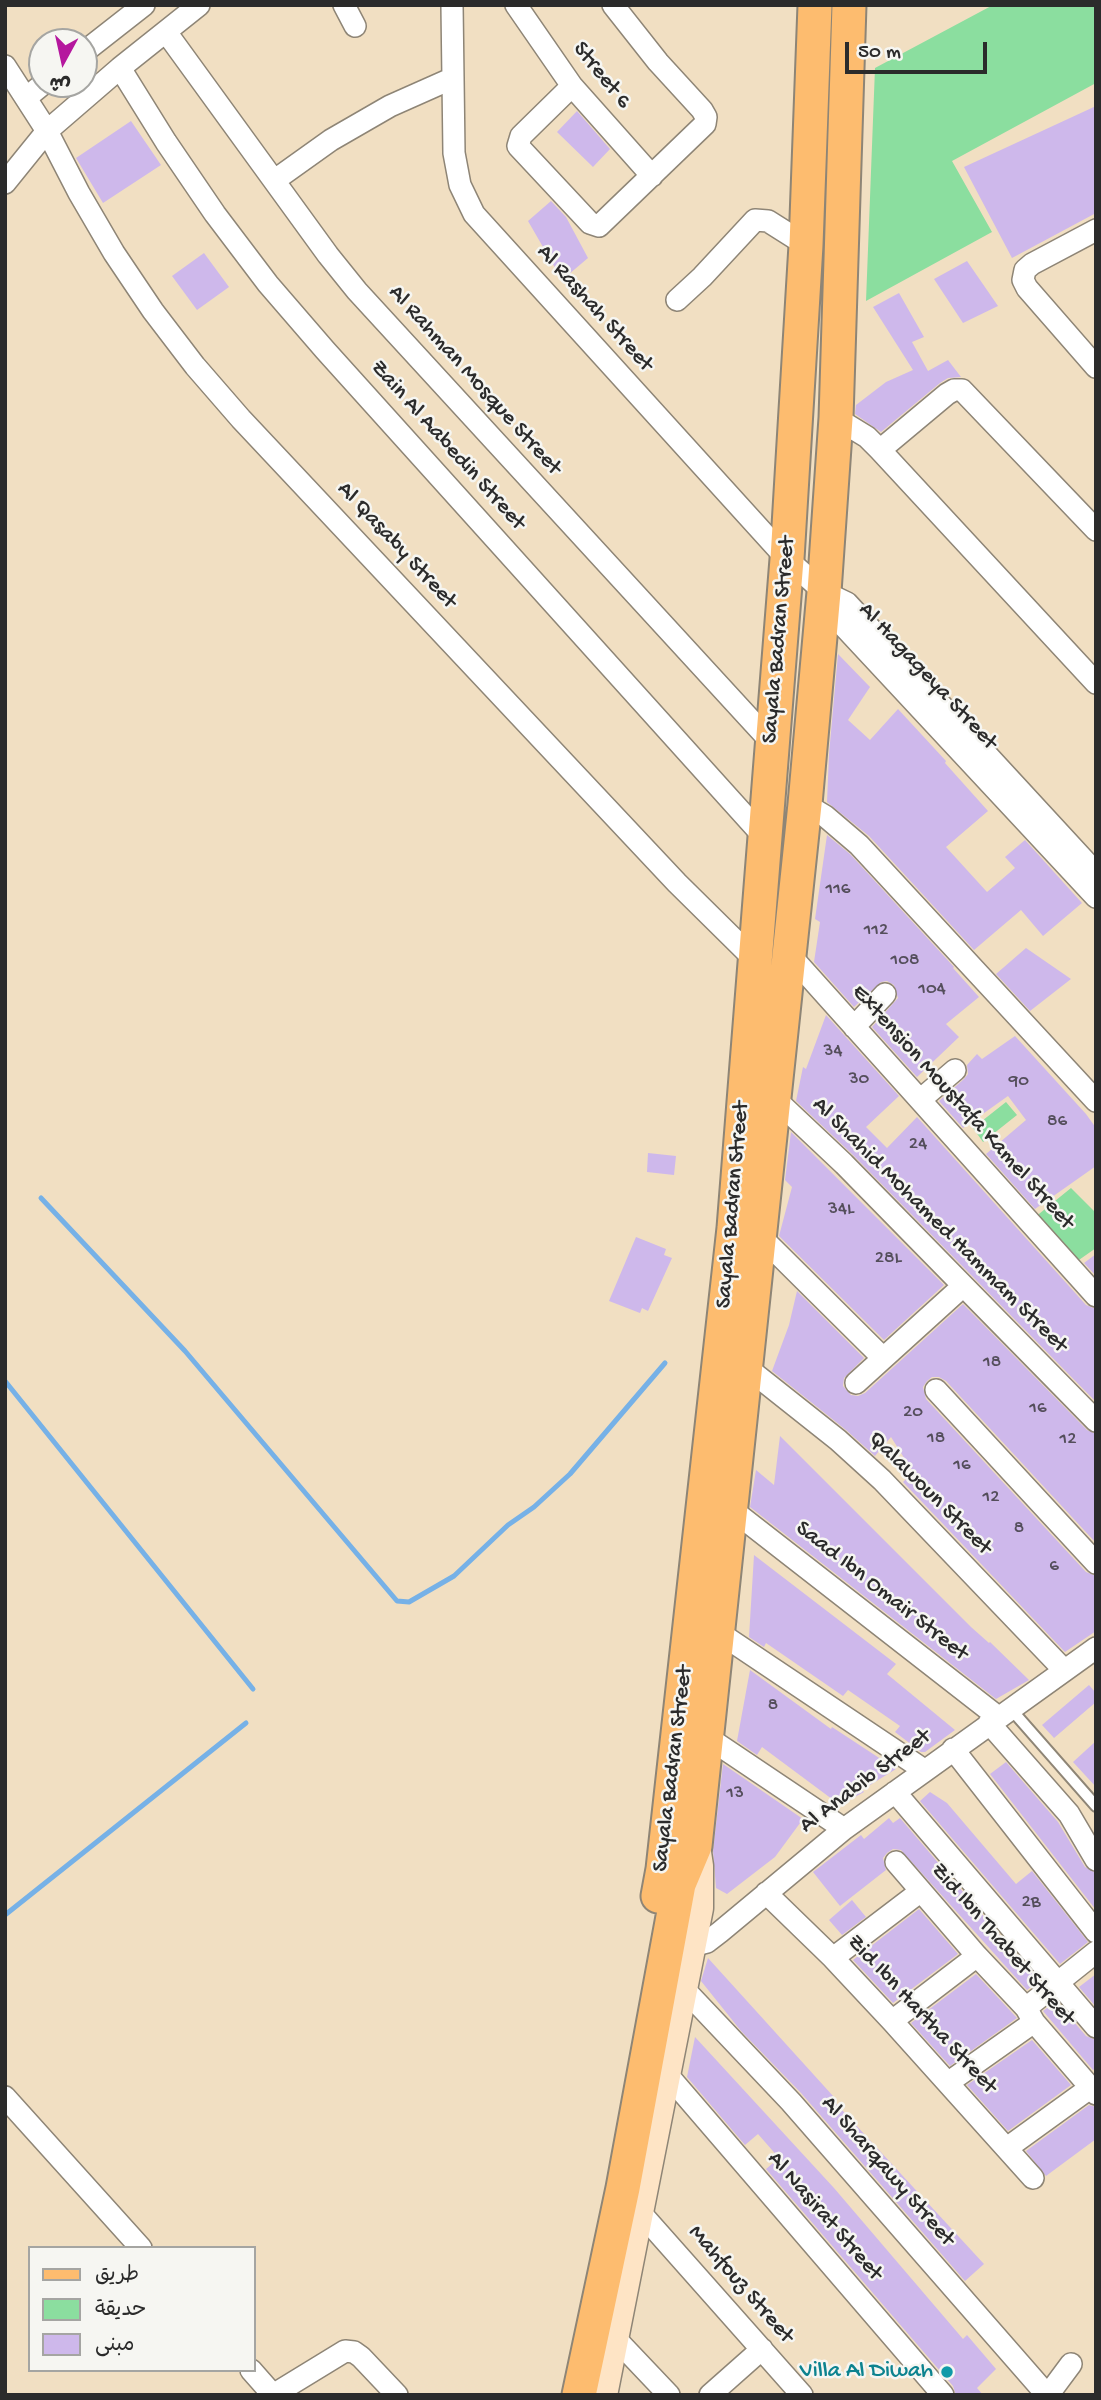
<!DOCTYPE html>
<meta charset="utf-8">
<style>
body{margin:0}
#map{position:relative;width:1101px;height:2400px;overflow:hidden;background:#f1dfc2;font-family:"Gochi Hand","Playpen Sans Arabic",sans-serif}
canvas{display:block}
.frame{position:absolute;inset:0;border:7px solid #2b2b2b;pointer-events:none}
.legend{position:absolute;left:28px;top:2246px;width:228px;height:126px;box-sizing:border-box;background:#f6f6f2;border:2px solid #a5a5a2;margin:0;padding:9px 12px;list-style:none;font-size:21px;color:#2b2b2b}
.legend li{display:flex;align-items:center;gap:14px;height:35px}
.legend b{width:35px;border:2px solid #a5a5a2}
.north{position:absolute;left:28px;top:28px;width:70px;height:70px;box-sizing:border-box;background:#f6f6f2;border:2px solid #a5a5a2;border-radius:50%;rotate:188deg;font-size:19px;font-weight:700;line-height:28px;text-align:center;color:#2b2b2b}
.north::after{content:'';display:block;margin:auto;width:24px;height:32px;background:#b5179e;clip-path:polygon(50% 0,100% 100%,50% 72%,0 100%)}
.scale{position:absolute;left:845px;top:42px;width:142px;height:32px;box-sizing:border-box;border:4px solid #2b2b2b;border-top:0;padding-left:9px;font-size:21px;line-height:24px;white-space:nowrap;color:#2b2b2b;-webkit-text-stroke:5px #f6f6f2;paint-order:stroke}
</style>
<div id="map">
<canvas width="1101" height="2400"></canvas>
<div class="frame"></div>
<ul class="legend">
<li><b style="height:9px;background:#fdbc6f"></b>طريق</li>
<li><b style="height:19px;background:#8bde9f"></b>حديقة</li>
<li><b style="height:19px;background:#ceb8eb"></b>مبنى</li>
</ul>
<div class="north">ش</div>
<div class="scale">50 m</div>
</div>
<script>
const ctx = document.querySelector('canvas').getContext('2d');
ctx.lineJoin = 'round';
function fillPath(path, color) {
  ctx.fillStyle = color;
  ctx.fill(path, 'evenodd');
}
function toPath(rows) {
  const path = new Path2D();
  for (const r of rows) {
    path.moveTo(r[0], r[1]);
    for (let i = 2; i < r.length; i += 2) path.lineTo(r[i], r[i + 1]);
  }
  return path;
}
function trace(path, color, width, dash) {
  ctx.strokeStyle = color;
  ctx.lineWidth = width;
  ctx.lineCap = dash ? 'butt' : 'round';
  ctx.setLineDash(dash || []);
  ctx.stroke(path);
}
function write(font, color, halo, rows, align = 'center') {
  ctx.font = font + ' "Gochi Hand",sans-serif';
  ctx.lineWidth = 5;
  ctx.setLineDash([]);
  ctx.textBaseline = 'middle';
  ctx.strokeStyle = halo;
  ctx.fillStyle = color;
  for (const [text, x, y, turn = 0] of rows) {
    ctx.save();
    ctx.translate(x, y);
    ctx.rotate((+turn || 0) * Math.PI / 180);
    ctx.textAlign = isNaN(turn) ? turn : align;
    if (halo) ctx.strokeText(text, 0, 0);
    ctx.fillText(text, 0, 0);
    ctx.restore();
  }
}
fillPath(toPath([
 [993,5,1096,5,1096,83,952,161,992,232,866,301,875,68],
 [1006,1102,1017,1115,983,1142,973,1128],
 [1071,1188,1096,1213,1096,1248,1076,1262,1034,1218]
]), '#8bde9f');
trace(toPath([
 [41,1198,185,1351,397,1601,409,1602,454,1576,508,1525,534,1507,570,1474,665,1363],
 [5,1381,253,1689],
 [5,1915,246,1723]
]), '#76b1e7', 5);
fillPath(toPath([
 [1096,106,1096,213,1012,258,964,167],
 [577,111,610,149,593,167,557,132],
 [131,121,161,165,103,203,76,158],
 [551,201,566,217,588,258,562,280,528,221],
 [204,253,229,287,197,310,172,276],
 [967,261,998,306,963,323,934,279],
 [899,293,924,337,912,342,928,371,948,360,961,377,948,378,940,383,881,432,855,414,856,405,886,382,913,370,873,307],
 [838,654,870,687,848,720,870,740,898,709,946,761,945,763,988,811,946,847,987,892,1015,868,1005,857,1025,840,1082,903,1043,936,1021,910,974,950,869,836,827,802,829,754],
 [827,835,850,854,954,967,953,968,979,997,946,1024,959,1037,917,1077,872,1027,898,998,894,985,887,981,881,982,854,1007,814,962,820,922,815,919],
 [1026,948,1071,979,1030,1011,996,974],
 [826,1015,899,1096,866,1127,887,1148,917,1117,1086,1305,1096,1309,1096,1402,853,1155,796,1101,803,1067,806,1069],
 [1015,1036,1086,1114,1096,1128,1096,1166,1035,1209,986,1154,1026,1120,1008,1096,963,1128,939,1101,964,1079,968,1074,967,1065,977,1054,982,1059],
 [791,1132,944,1285,884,1340,779,1236,792,1187,785,1180],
 [648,1153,676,1156,674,1175,647,1172],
 [636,1237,666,1249,664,1255,672,1258,648,1311,642,1308,640,1313,609,1301],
 [1096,1254,1096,1276,1084,1263],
 [797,1291,864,1358,844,1378,843,1386,851,1395,858,1396,865,1393,963,1304,1087,1430,1096,1434,1096,1543,946,1381,939,1377,932,1377,927,1381,923,1387,926,1399,1086,1572,1096,1576,1096,1631,1065,1652,903,1482,913,1472,891,1437,875,1456,846,1430,772,1371,789,1325],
 [780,1436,971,1627,989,1643,990,1642,1029,1680,996,1699,750,1507,756,1470,774,1485],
 [754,1555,896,1664,887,1674,955,1730,925,1752,921,1752,895,1732,900,1726,848,1690,843,1696,766,1643,764,1647,749,1637],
 [750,1670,831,1729,832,1727,896,1769,862,1790,864,1792,840,1805,762,1747,757,1755,737,1741],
 [1089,1685,1096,1693,1096,1702,1054,1738,1042,1725],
 [1096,1741,1096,1787,1073,1762],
 [1006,1762,1058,1822,1085,1867,1096,1873,1096,1910,990,1774],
 [723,1764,803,1819,775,1857,727,1894,716,1888,713,1851],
 [930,1792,947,1803,1016,1884,1032,1871,1088,1942,1060,1964,920,1801],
 [889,1818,893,1823,900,1818,1039,1981,1027,1990,901,1850,893,1849,887,1853,883,1858,886,1870,840,1906,813,1872,861,1835,864,1839],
 [852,1900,866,1917,842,1935,829,1920],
 [919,1909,958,1954,893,2003,853,1960],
 [708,1958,833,2096,831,2098,984,2264,965,2281,801,2093,741,2031,701,1981],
 [976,1974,1017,2018,950,2066,911,2023],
 [1096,1974,1096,2007,1079,1987],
 [1056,2001,1086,2036,1096,2040,1096,2068,1093,2070,1043,2011],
 [695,2037,834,2188,963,2339,967,2335,996,2369,977,2388,983,2395,956,2395,953,2386,766,2169,779,2158,758,2134,745,2145,687,2077],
 [1032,2040,1071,2085,1008,2131,967,2085],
 [1089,2105,1096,2107,1096,2139,1046,2176,1026,2151]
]), '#ceb8eb');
const lane = toPath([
 [1010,1708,1096,1806]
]);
const street = toPath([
 [344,5,355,26],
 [452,5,454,153,460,185,474,214,787,559,824,592,847,603,1096,873],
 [516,5,572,86,652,176],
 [166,32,328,255,357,291,772,743],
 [84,52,144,5],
 [5,66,47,131,79,193,114,253,153,311,195,366,241,419,677,883,755,960],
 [120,68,166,142,215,214,268,284,325,350,764,837],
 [572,86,521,136,518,146,590,223,599,226,705,124,706,117,702,110,658,62,613,5],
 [26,98,43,84],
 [275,180,331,140,390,106,453,78],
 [5,183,47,131,120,68,199,5],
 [1096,230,1032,264,1025,270,1023,280,1027,288,1096,367],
 [677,300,702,277,755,220,768,221,806,245],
 [836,418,867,437,880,450,1096,683],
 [880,450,947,394,954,390,962,390,1096,530],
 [825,597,837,619,1096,897],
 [805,804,825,816,859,845,1096,1101],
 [789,954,1096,1296],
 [854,1027,885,994],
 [774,1098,844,1164,1096,1421],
 [920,1100,955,1070],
 [760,1236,883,1358],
 [746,1367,838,1440,882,1480,1064,1670],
 [856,1383,962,1287],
 [936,1390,1096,1563],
 [731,1509,998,1717],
 [718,1632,924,1770],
 [989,1723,1069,1814,1096,1860],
 [707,1737,844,1829],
 [953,1749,1096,1932],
 [895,1792,1096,2027],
 [896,1862,977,1956,1026,2008,1034,2022,1096,2094],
 [766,1893,833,1958,892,2021,1033,2178],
 [679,1945,691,1946,707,1942,720,1932,844,1829,1096,1648],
 [833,1958,921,1891],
 [683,1988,791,2102,1047,2395],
 [1026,2008,1096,1952],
 [892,2021,977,1956],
 [666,2073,943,2395],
 [949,2082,1034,2022],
 [5,2097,141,2248],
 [1007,2148,1090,2088],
 [638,2210,802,2395],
 [613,2336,669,2395],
 [251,2370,273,2395],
 [273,2395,345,2351,354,2352,361,2357,397,2395],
 [710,2395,762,2349],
 [1048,2395,1071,2364]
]);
const secondary = toPath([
 [602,2395,698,1908,698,1866,695,1846]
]);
const primary = toPath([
 [658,1896,663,1869,734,1228,787,559,806,245,815,5],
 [579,2395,623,2188,679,1884,695,1846,805,804,824,592,836,418,849,5]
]);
trace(lane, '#8e8576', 14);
trace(street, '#8e8576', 24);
trace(secondary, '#8e8576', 33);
trace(primary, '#8e8576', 37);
trace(lane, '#fff', 10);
trace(street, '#fff', 21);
trace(secondary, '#fee4c5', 30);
trace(primary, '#fdbc6f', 33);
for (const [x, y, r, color] of [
 [947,2372,7,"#0f9aa8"]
]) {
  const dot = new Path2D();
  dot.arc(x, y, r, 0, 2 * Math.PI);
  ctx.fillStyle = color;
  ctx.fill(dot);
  trace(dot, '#f6f6f2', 2.5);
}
write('19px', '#544e5b', null, [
 ["116",838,890],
 ["112",876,931],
 ["108",905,961],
 ["104",932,990],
 ["34",833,1052],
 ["30",859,1080],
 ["90",1019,1082],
 ["86",1057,1122],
 ["24",918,1145],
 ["34L",841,1210],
 ["28L",888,1259],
 ["18",992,1363],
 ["16",1038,1409],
 ["20",913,1413],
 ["18",936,1439],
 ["12",1068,1440],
 ["16",962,1466],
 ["12",991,1498],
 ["8",1019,1529],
 ["6",1054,1567],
 ["8",773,1706],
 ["13",735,1794],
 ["2B",1031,1903]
]);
write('23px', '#2b2b2b', '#f6f6f2', [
 ["Street 6",601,76,51],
 ["Al Rashah Street",594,309,48],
 ["Al Rahman Mosque Street",474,381,48],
 ["Zain Al Aabedin Street",447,446,48],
 ["Al Qasaby Street",396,546,47],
 ["Sayala Badran Street",780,640,-85],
 ["Al Hagageya Street",927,677,47],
 ["Extension Moustafa Kamel Street",962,1108,48],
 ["Sayala Badran Street",734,1205,-85],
 ["Al Shahid Mohamed Hammam Street",939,1226,45],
 ["Qalawoun Street",929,1494,45],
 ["Saad Ibn Omair Street",881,1592,38],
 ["Sayala Badran Street",674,1769,-83],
 ["Al Anabib Street",866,1782,-37],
 ["Zid Ibn Thabet Street",1002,1945,49],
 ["Zid Ibn Hartha Street",921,2015,47],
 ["Al Sharqawy Street",887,2172,49],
 ["Al Nasirat Street",824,2217,49],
 ["Mahfouz Street",740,2285,49]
]);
write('23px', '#0d838f', '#f6f6f2', [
 ["Villa Al Diwah",933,2372]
], 'right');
</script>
